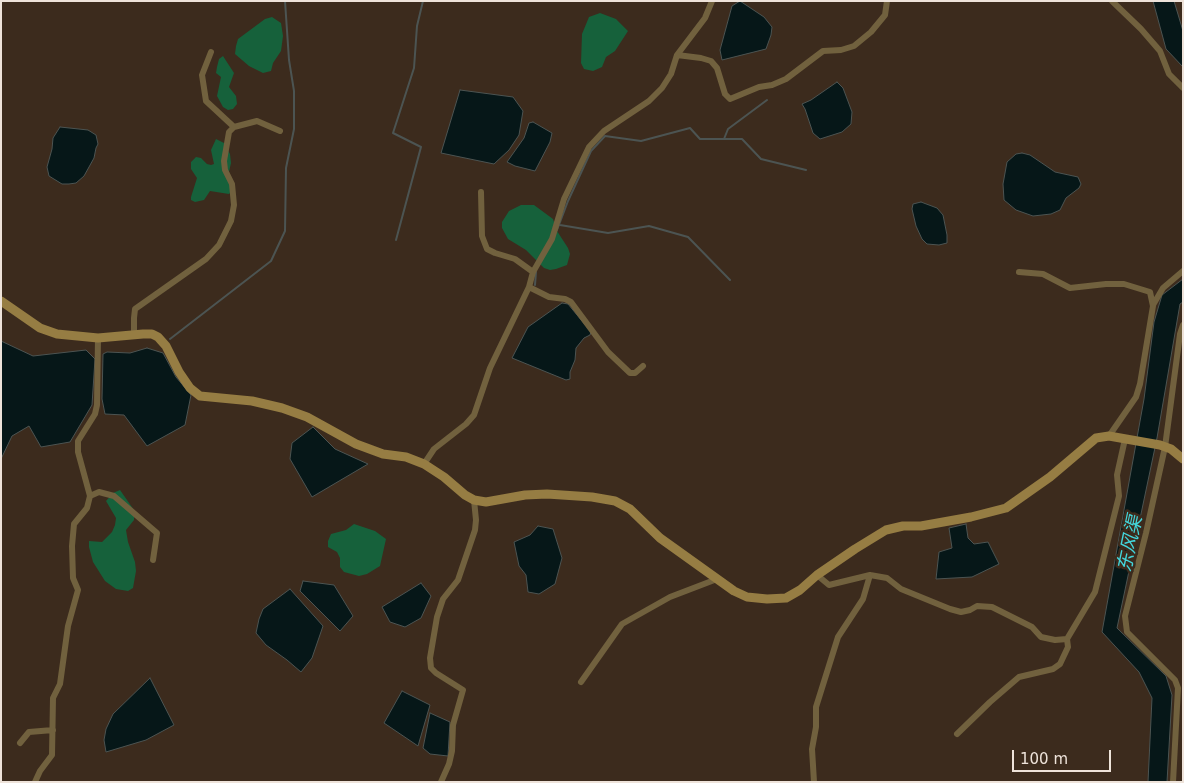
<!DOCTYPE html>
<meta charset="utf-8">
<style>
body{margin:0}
#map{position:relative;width:1184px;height:783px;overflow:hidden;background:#3c2b1d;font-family:"DejaVu Sans",sans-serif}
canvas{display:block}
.frame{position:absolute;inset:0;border:2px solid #eee3da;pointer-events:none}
.scale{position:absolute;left:1012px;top:750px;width:99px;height:22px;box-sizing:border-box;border:2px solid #eee3da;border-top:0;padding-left:6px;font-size:15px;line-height:18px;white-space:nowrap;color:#eee3da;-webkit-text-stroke:4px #3c2b1d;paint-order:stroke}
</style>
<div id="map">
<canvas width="1184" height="783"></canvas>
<div class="frame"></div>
<div class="scale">100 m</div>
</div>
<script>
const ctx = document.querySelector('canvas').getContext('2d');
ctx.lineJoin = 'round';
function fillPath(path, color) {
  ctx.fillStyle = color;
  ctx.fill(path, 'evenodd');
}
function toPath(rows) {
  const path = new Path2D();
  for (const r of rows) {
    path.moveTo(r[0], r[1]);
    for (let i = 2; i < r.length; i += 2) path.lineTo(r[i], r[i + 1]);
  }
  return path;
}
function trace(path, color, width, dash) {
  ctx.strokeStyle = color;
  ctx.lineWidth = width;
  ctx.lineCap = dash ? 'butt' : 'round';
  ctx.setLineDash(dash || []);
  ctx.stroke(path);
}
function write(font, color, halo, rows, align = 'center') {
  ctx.font = font + ' "DejaVu Sans","Noto Sans SC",sans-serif';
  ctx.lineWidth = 5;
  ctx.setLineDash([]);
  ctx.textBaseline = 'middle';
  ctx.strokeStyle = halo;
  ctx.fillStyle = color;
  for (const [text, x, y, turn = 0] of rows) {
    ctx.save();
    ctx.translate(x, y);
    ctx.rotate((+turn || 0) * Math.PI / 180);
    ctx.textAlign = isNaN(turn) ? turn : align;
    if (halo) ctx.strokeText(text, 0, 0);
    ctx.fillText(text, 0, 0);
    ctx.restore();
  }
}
fillPath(toPath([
 [600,13,616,19,628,31,615,51,606,57,602,67,593,71,584,69,581,63,582,34,589,17],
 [272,17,281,23,283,36,281,51,273,63,271,71,263,73,249,66,235,54,236,46,238,39,265,19],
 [223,56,234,73,229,87,236,96,237,104,233,109,228,110,223,107,217,96,221,77,216,73,217,67,219,59],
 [216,139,224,143,230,154,231,163,228,176,234,188,229,194,210,191,204,200,195,202,191,200,191,197,197,178,191,169,191,162,196,157,201,158,207,164,211,165,214,164,211,150],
 [521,205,534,205,553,219,557,231,568,248,570,254,567,265,556,269,550,270,544,268,526,250,508,239,502,228,502,222,509,211],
 [120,490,134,510,134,520,126,530,128,542,135,562,136,571,133,588,128,591,116,589,105,581,93,562,89,547,89,541,102,542,112,532,115,525,116,518,106,501,113,493],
 [354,524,375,531,386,539,380,566,367,574,359,576,344,572,340,567,340,558,337,552,328,547,328,541,331,534,346,530]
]), '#16613b');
const water = toPath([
 [740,1,764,17,772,27,771,35,766,49,722,60,720,50,732,6,740,1],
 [1153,1,1174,1,1183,31,1183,67,1166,49,1153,1],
 [837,82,843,88,852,112,851,124,842,132,820,139,813,133,805,109,802,104,811,100,837,82],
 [460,90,513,97,523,111,519,135,509,150,494,164,441,153,460,90],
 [533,122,552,133,550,142,535,171,515,166,507,162,524,138,529,123,533,122],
 [60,127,88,130,96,135,98,144,96,148,94,158,84,176,76,183,69,184,62,184,49,176,47,167,52,149,53,138,60,127],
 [1022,153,1030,155,1055,172,1078,177,1081,184,1079,188,1066,198,1060,210,1051,214,1033,216,1016,210,1004,200,1003,184,1007,162,1016,154,1022,153],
 [921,202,937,208,943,215,947,235,947,243,939,245,927,244,922,239,916,226,912,209,913,204,921,202],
 [1183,279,1183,302,1180,304,1157,438,1117,628,1166,676,1172,695,1167,782,1148,782,1152,698,1139,672,1102,632,1144,399,1154,322,1162,295,1183,279],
 [562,303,568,304,591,332,590,335,584,338,576,348,575,360,570,372,570,379,566,380,512,358,528,327,562,303],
 [1,341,33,356,86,350,95,359,92,405,70,442,41,447,29,426,12,436,1,459,1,341],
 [147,348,163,353,176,377,191,395,185,425,147,446,124,415,105,414,102,399,103,354,107,352,130,353,147,348],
 [313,427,335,449,368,464,312,497,290,459,292,443,313,427],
 [966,524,968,538,974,544,988,542,999,564,972,577,936,579,939,552,952,548,949,528,966,524],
 [538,526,553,529,562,558,555,584,539,594,528,592,526,575,519,566,514,542,530,535,538,526],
 [303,581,334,585,353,616,340,631,300,591,303,581],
 [421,583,431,596,421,618,405,627,390,622,382,607,421,583],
 [290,589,323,626,312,658,301,672,287,660,266,645,256,633,259,619,263,609,290,589],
 [150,678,174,725,146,740,106,752,104,740,106,729,113,714,150,678],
 [402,691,430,705,418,746,384,723,402,691],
 [430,713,450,722,448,756,430,754,423,748,430,713]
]);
fillPath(water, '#061718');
trace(water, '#4c5452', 1);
trace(toPath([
 [724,139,728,129,767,100],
 [560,225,608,233,649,226,688,237,730,280],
 [557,230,568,201,591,151,605,136,641,141,690,128,700,139,742,139,761,159,806,170],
 [396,240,421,147,393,133,414,68,417,26,423,1],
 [535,285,536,272],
 [170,339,271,261,285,231,286,168,294,129,294,91,289,60,285,1]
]), '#4c5452', 2);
trace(toPath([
 [1112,1,1141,29,1160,51,1169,74,1183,88],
 [211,52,202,75,206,101,234,127],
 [677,55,701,58,711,61,717,68,725,94,730,99,759,87,772,85,786,79,823,51,841,50,854,46,871,32,885,15,887,1],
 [481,192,482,236,487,249,495,253,515,259,533,272],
 [1019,272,1043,274,1070,288,1106,284,1124,284,1150,292,1153,306,1140,384,1136,397,1109,436],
 [529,287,549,297,565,299,571,302,608,352,630,373,635,373,643,366],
 [1153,305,1163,288,1183,271],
 [134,335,134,318,135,309,206,259,219,245,231,221,234,205,232,184,225,170,224,161,229,132,234,127,257,121,280,131],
 [424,464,434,449,466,424,474,415,490,368,529,287,533,272,552,239,564,199,589,147,604,131,649,101,662,88,671,74,677,55,705,18,712,1],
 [90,496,99,492,114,496,157,533,153,560],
 [817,575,829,585,870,575,887,578,901,589,950,609,961,612,970,610,977,606,992,607,1032,627,1041,637,1055,640,1067,639],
 [581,682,622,624,670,597,717,579],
 [957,734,990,702,1019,677,1053,669,1060,664,1068,647,1067,639,1095,592,1119,496,1117,475,1125,439],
 [20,743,29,732,53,730],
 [35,782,40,771,52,755,53,698,60,684,68,626,78,590,73,578,72,546,74,524,87,508,90,496,78,452,78,441,95,414,97,405,98,338],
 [441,782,449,764,452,751,453,725,463,690,436,673,431,668,430,658,437,617,443,599,458,580,475,530,476,520,474,500],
 [814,782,812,749,816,727,816,707,838,637,863,599,870,575],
 [1173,782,1178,688,1175,680,1127,632,1125,616,1146,533,1165,447,1180,334,1183,325]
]), '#71613e', 6);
trace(toPath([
 [1,301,40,328,57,334,98,338,143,334,152,334,158,337,166,346,179,372,190,388,200,396,252,401,282,408,307,417,356,444,383,454,406,457,424,464,444,477,465,495,474,500,486,502,525,495,547,494,592,497,615,501,630,509,660,538,734,591,747,597,767,599,786,598,800,590,817,575,855,549,886,530,903,526,921,526,971,517,1006,508,1050,477,1096,438,1109,436,1160,445,1171,449,1183,459]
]), '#967d43', 9);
write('italic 19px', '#43d6dc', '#3c2b1d', [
 ["东风渠",1131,544,-78]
]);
</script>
